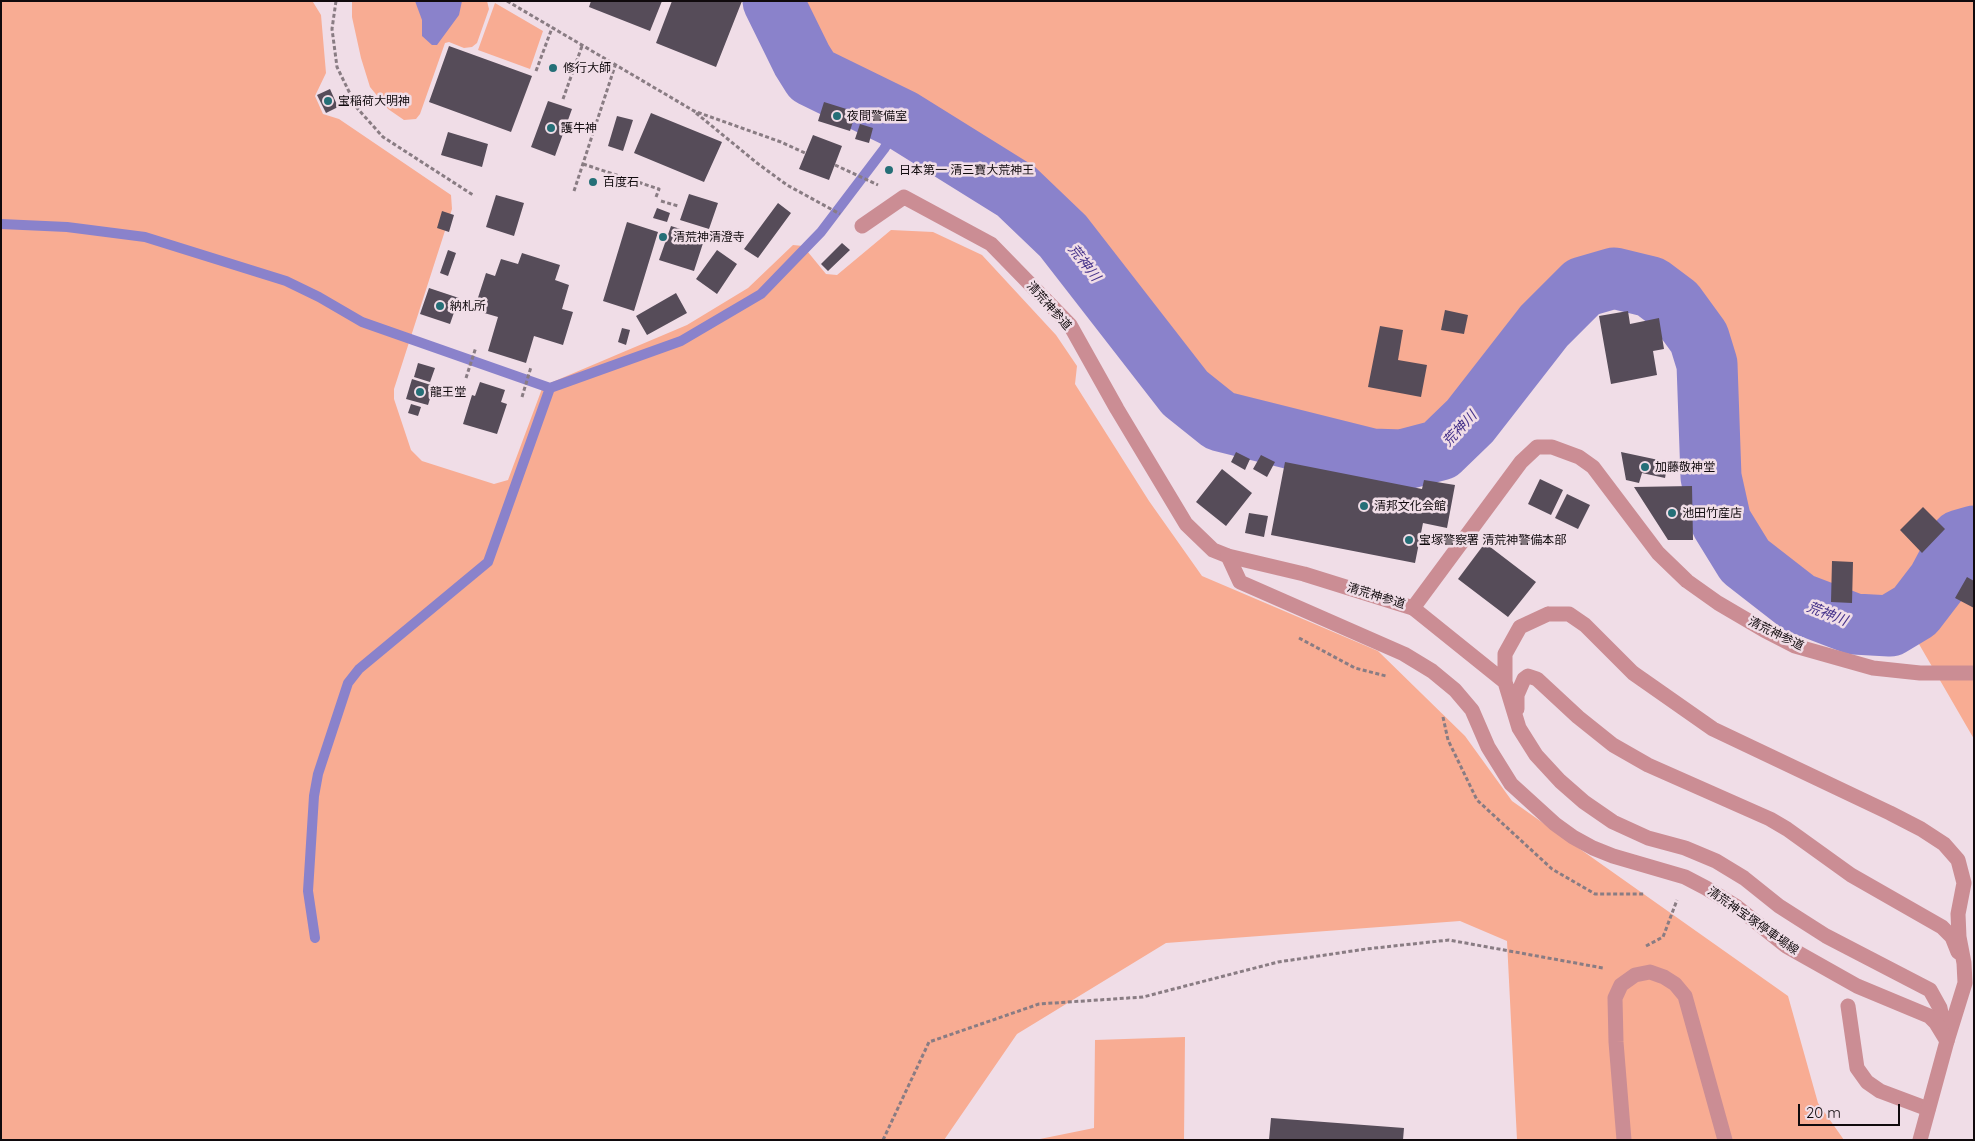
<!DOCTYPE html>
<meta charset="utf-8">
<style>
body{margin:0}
#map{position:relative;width:1975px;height:1141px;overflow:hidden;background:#f0dde7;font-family:Quicksand,sans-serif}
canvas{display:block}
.frame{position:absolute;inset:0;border:2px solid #100a0d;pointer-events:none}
.scale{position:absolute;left:1798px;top:1104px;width:102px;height:22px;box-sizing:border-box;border:2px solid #100a0d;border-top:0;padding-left:6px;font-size:15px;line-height:18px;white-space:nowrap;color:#100a0d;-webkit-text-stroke:4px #f0dde7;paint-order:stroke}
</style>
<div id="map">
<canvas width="1975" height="1141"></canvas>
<div class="frame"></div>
<div class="scale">20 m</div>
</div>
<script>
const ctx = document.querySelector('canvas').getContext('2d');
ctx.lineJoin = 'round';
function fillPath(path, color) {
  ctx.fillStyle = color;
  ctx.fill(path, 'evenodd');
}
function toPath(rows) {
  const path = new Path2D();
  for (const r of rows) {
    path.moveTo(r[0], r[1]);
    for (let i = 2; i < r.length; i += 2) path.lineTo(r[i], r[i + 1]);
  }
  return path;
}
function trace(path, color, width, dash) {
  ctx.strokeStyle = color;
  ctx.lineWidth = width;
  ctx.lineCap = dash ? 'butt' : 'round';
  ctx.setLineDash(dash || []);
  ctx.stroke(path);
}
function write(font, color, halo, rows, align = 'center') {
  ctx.font = font + ' Quicksand,"Noto Sans JP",sans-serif';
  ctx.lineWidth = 5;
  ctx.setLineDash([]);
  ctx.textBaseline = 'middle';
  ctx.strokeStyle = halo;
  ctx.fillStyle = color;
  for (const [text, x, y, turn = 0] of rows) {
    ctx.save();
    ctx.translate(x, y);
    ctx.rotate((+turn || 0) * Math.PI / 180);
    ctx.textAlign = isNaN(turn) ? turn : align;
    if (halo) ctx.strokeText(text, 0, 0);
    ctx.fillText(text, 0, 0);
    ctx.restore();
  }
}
fillPath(toPath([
 [1,1,313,2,321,15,326,73,315,96,323,114,339,119,451,195,452,209,394,389,394,399,411,450,422,461,494,484,508,480,543,386,687,325,748,288,793,245,803,246,826,274,837,275,891,230,933,232,982,255,1056,335,1077,366,1075,384,1149,501,1202,576,1378,651,1465,736,1512,801,1788,996,1818,1103,1844,1140,1517,1140,1507,941,1460,921,1166,943,1017,1034,944,1140,1,1140],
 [352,1,487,1,489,9,477,43,472,47,464,48,449,42,445,43,420,114,416,119,404,120,388,109,370,87,361,58,352,17],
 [789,1,1974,1,1974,739,1912,632,1892,612,1865,614,1845,612,1803,591,1769,567,1738,528,1727,486,1723,361,1715,338,1705,321,1689,301,1656,275,1629,265,1611,264,1589,271,1567,281,1490,376,1461,405,1433,429,1401,446,1388,449,1316,435,1231,410,1207,393,1174,359,1073,225,1050,202,985,154,823,62,815,55],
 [495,3,543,31,530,69,478,50],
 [1185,1037,1184,1140,1035,1140,1094,1128,1095,1040]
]), '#f8ac93');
fillPath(toPath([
 [415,1,462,1,459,15,437,45,432,45,422,36,422,20]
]), '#8a82cb');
trace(toPath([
 [1,224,67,227,145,237,286,281,319,297,362,322,550,388,681,341,761,294,821,232,884,149,902,120],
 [315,938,308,891,314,796,318,774,348,683,359,669,488,562,550,388]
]), '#8a82cb', 10);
trace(toPath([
 [773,1,802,60,812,76,902,120,1016,191,1063,236,1185,393,1220,421,1372,459,1402,460,1440,450,1470,421,1544,326,1583,287,1614,278,1651,287,1675,305,1699,338,1707,364,1711,477,1721,522,1745,561,1799,603,1854,624,1890,626,1915,611,1938,581,1960,540,1974,536]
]), '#8a82cb', 61);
fillPath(toPath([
 [591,1,662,1,650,31,589,7],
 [672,1,742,1,716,67,656,43],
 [449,46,532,76,511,132,429,102],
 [330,89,338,107,326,113,317,95],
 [548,101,572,109,555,156,531,147],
 [824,102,856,112,850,131,818,121],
 [651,113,722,142,704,182,634,153],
 [617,116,633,120,623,151,608,146],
 [860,124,873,128,869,143,855,139],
 [448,132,488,144,482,167,441,155],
 [813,135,842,146,829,180,799,169],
 [689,194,718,203,709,229,680,220],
 [496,195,524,203,514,236,486,227],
 [778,203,791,213,758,258,744,249],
 [657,208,670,213,667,222,653,218],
 [442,211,454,215,449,232,437,228],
 [627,222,658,232,634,311,603,301],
 [671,226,705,237,694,271,659,260],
 [842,243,850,250,828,271,821,264],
 [448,250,456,253,448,276,440,273],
 [717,250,737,264,717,294,696,279],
 [522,253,560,265,555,280,569,285,562,309,573,312,563,345,534,336,526,363,488,351,498,317,474,310,486,273,495,276,501,259,518,264],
 [429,288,459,298,450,324,420,314],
 [676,293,687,313,647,335,636,316],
 [1445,310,1468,315,1464,334,1441,330],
 [1628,311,1630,324,1659,318,1664,349,1653,351,1657,375,1611,384,1599,316],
 [1380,326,1403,330,1398,360,1427,365,1421,397,1368,387],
 [622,328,630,330,626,345,618,342],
 [418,363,435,368,430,382,414,377],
 [412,379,434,386,428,405,406,399],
 [480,382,505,390,501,402,507,404,497,434,463,424,472,395,475,396],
 [411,404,421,407,418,416,408,413],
 [1236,452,1250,459,1245,470,1231,462],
 [1621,452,1668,462,1665,478,1642,473,1639,483,1626,480],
 [1261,455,1275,462,1267,477,1253,469],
 [1285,462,1422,489,1424,480,1455,485,1447,528,1423,523,1415,563,1271,535],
 [1222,469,1252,493,1226,526,1196,502],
 [1540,479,1563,490,1551,515,1528,504],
 [1692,486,1693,540,1668,540,1634,487],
 [1567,494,1590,505,1578,529,1555,518],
 [1923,507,1945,529,1922,553,1900,530],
 [1249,513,1268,516,1264,537,1245,533],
 [1485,543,1536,582,1508,617,1458,579],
 [1832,561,1853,562,1852,603,1831,602],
 [1967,577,1974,581,1974,608,1955,598],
 [1271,1118,1404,1128,1403,1140,1269,1140]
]), '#564c59');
trace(toPath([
 [336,1,332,29,337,67,357,108,383,137,473,195],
 [507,1,694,111,781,142,805,153],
 [536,71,552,28],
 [563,99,582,46],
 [696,113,757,163,787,185,840,214],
 [583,164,659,189,656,197],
 [835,165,878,185],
 [574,191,615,66],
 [661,201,678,206],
 [466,378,476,347],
 [522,397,531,367],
 [1299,638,1355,668,1386,676],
 [1443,717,1448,740,1477,800,1552,869,1595,894,1644,894],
 [1646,946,1663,937,1677,900],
 [883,1140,929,1042,1039,1004,1143,997,1278,962,1366,949,1449,940,1603,968]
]), '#897c83', 3, [4, 2.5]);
trace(toPath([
 [1413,608,1505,682],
 [1548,614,1569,614,1585,625,1633,673,1713,729,1890,813,1921,829,1944,844,1958,860,1964,883,1958,914,1959,937,1964,963,1965,983,1947,1041,1940,1008,1930,990,1826,936,1779,906,1744,878,1716,861,1685,848,1648,838,1613,822,1584,802,1560,781,1536,755,1519,728,1505,682,1505,654,1520,627,1548,614],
 [1517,709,1517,695,1524,679,1528,676,1537,679,1578,717,1613,745,1648,765,1770,819,1787,829,1851,875,1942,927,1952,937,1958,952],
 [1848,1006,1857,1068,1867,1082,1880,1091,1928,1109],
 [1624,1140,1616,1042,1615,998,1621,985,1635,975,1650,972,1664,977,1675,984,1685,996,1725,1140]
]), '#cb8d94', 15);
trace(toPath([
 [862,226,904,197,991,244,1070,325,1117,409,1186,524,1213,550,1228,556,1304,574,1413,608,1521,462,1537,447,1552,447,1579,457,1593,467,1658,553,1687,581,1718,603,1764,630,1795,646,1873,668,1920,673,1974,673]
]), '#cb8d94', 15);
trace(toPath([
 [1228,556,1240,582,1404,654,1432,671,1455,690,1472,710,1488,747,1511,784,1555,824,1573,837,1593,848,1613,856,1685,877,1706,888,1737,907,1786,946,1857,986,1929,1016,1936,1023,1947,1041,1920,1140]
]), '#cb8d94', 15);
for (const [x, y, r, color] of [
 [553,68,5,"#256f77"],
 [328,101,5,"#256f77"],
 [837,116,5,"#256f77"],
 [551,128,5,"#256f77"],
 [889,170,5,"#256f77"],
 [593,182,5,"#256f77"],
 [663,237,5,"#256f77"],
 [440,306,5,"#256f77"],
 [420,392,5,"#256f77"],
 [1645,467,5,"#256f77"],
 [1364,506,5,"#256f77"],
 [1672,513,5,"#256f77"],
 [1409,540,5,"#256f77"]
]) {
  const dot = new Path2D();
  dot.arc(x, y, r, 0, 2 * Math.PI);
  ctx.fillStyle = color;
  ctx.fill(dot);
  trace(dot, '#f0dde7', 2);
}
write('12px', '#100a0d', '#f0dde7', [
 ["修行大師",563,68],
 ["宝稲荷大明神",338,101],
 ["夜間警備室",847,116],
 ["護牛神",561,128],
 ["日本第一 清三寶大荒神王",899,170],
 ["百度石",603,182],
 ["清荒神清澄寺",673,237],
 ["納札所",450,306],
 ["龍王堂",430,392],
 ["加藤敬神堂",1655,467],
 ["清邦文化会館",1374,506],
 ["池田竹産店",1682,513],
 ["宝塚警察署 清荒神警備本部",1419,540]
], 'left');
write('12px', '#100a0d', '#f0dde7', [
 ["清荒神参道",1049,306,48],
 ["清荒神参道",1376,596,17],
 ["清荒神参道",1776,634,26],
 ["清荒神宝塚停車場線",1753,921,35]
]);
write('italic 14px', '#45328a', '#f0dde7', [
 ["荒神川",1084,263,52],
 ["荒神川",1460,429,-47],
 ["荒神川",1827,614,21]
]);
</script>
